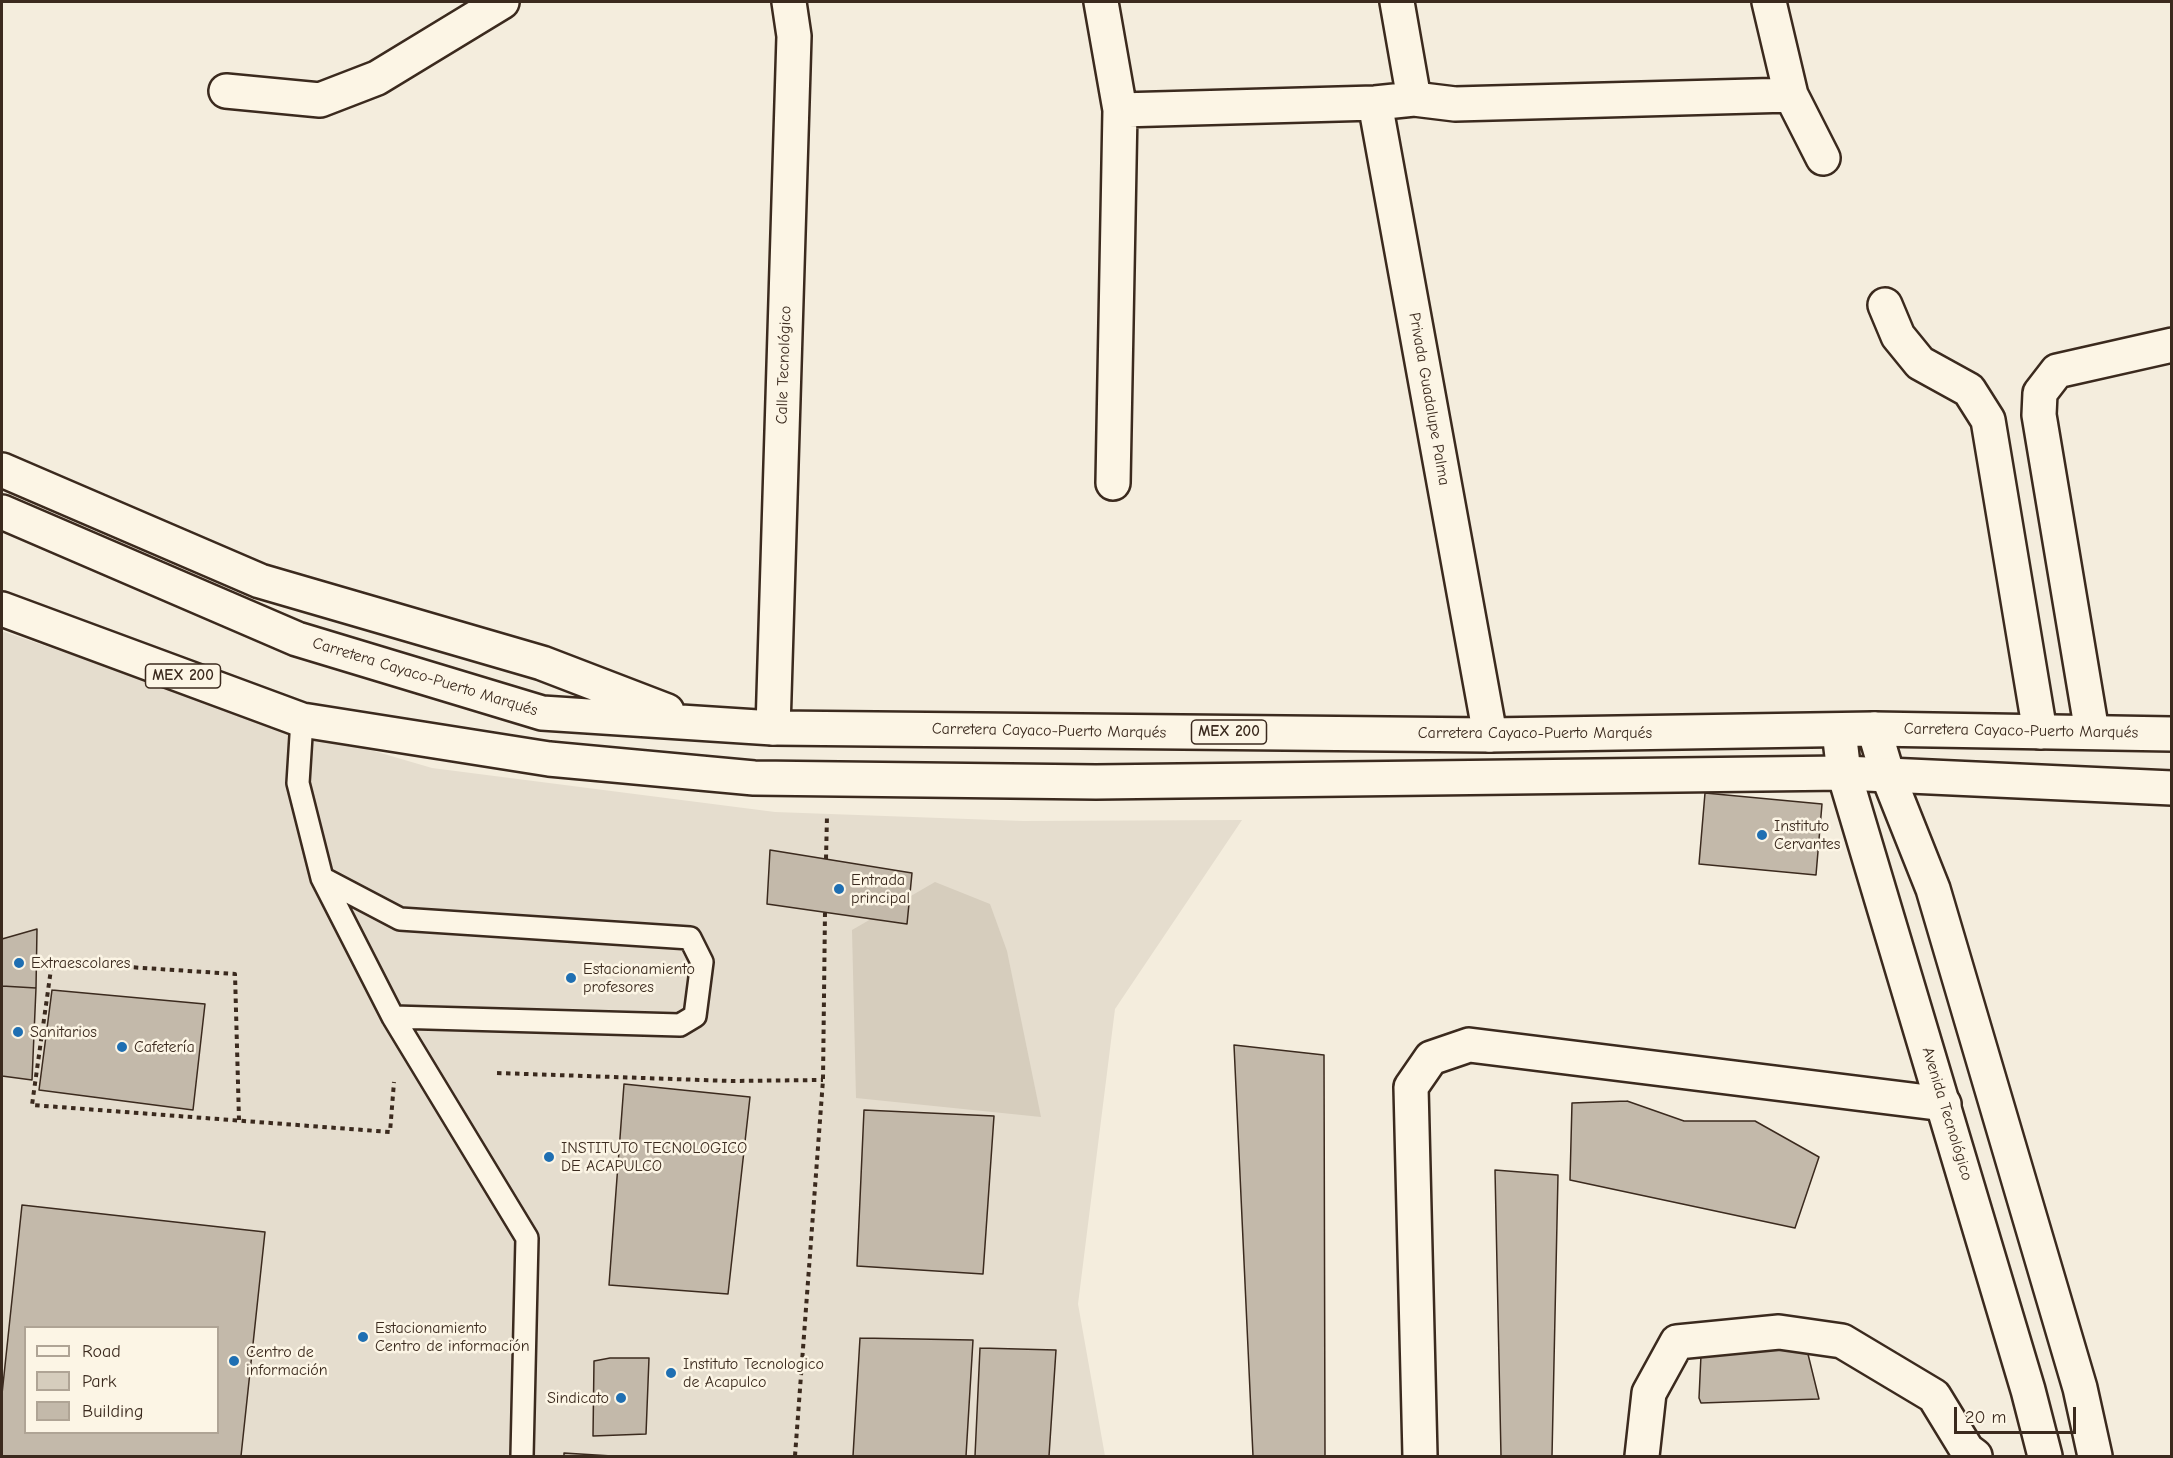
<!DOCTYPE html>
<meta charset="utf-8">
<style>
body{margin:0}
#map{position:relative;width:2173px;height:1458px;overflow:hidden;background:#f4eddd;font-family:"Comic Neue",sans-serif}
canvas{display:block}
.frame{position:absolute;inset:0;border:3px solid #3b2a1e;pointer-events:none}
.legend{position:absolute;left:24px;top:1326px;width:195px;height:108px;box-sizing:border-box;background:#fcf5e5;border:2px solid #afa495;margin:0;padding:8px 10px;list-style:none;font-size:18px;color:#3b2a1e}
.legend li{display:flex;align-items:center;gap:12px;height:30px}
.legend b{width:30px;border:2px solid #afa495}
.scale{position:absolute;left:1954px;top:1407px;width:122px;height:27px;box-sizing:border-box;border:3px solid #3b2a1e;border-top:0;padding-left:8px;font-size:18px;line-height:21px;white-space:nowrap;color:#3b2a1e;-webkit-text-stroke:4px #fcf5e5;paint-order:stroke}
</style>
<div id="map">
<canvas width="2173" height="1458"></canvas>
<div class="frame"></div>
<ul class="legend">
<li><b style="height:8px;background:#fcf5e5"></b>Road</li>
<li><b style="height:16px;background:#d6cdbd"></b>Park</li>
<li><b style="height:16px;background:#c3b9aa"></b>Building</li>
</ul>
<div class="scale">20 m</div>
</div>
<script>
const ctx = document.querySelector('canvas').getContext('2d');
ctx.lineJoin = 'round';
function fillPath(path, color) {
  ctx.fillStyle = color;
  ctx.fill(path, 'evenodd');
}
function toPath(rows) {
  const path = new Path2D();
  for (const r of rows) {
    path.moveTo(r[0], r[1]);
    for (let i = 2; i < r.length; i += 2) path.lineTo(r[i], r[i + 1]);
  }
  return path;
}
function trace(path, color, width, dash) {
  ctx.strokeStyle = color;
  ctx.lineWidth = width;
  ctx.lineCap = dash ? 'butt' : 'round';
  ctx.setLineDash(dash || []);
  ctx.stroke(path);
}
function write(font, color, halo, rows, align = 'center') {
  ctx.font = font + ' "Comic Neue",sans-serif';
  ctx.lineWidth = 5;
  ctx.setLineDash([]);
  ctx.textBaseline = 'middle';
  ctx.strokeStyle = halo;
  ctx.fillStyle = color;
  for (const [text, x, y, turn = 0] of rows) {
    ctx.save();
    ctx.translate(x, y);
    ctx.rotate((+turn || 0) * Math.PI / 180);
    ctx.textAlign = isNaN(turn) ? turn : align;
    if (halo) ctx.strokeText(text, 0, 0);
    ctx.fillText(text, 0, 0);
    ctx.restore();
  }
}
fillPath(toPath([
 [2,631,227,708,432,768,775,812,1023,821,1242,820,1115,1009,1078,1304,1105,1456,2,1456],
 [26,1328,218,1328,218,1432,26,1432]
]), '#e5ddce');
fillPath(toPath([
 [935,882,990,904,1007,951,1041,1117,856,1098,852,930]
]), '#d6cdbd');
const building = toPath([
 [1705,793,1822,804,1816,875,1699,864,1705,793],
 [770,850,912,873,907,924,767,904,770,850],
 [37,929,36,988,2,986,2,939,37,929],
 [2,986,36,988,32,1080,2,1076,2,986],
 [52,990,205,1004,193,1110,39,1090,52,990],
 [1234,1045,1324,1055,1325,1456,1253,1456,1234,1045],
 [624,1084,750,1097,728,1294,609,1285,624,1084],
 [1627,1101,1684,1121,1755,1121,1819,1157,1795,1228,1570,1180,1572,1103,1627,1101],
 [864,1110,994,1116,983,1274,857,1266,864,1110],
 [1495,1170,1558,1175,1552,1456,1501,1456,1495,1170],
 [22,1205,265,1232,241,1456,2,1456,2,1394,22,1205],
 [26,1328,218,1328,218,1432,26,1432,26,1328],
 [860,1338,973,1340,966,1456,853,1456,860,1338],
 [1805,1342,1819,1399,1701,1403,1699,1398,1701,1355,1709,1356,1699,1352,1805,1342],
 [980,1348,1056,1350,1049,1456,975,1456,980,1348],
 [610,1358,649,1358,646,1434,593,1436,594,1361,610,1358],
 [564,1453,612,1456,564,1456,564,1453]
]);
fillPath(building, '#c3b9aa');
trace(building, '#3b2a1e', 1.5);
const service = toPath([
 [302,720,298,783,322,878,393,1017,527,1238,522,1456],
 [322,878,400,919,690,938,702,962,695,1016,680,1025,393,1017]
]);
const minor = toPath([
 [1101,2,1120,110,1113,483],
 [1397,2,1414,99],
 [1769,2,1791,95,1823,158],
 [226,91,320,100,377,78,502,2],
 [1375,103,1490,735],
 [1120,110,1375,103,1414,99,1455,104,1791,95],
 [1885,305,1898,336,1920,363,1969,390,1988,420,2040,732],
 [773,728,794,36,789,2],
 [2092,732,2039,415,2040,393,2057,371,2172,345],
 [1420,1456,1411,1087,1431,1058,1469,1045,1944,1104],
 [1642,1456,1649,1393,1677,1342,1779,1332,1842,1341,1934,1396,1967,1450,1975,1456]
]);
const secondary = toPath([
 [1874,729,1888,776,1933,889,2080,1388,2095,1456],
 [1839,731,1844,773,2028,1390,2045,1456]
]);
const primary = toPath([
 [2,470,260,581,542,663,667,711],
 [2,512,297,639,542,713,773,728,1490,735,1874,729,2172,734],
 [2,609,302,720,549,759,754,778,1096,782,1844,773,2172,788]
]);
trace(service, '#3b2a1e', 26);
trace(minor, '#3b2a1e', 38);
trace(secondary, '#3b2a1e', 38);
trace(primary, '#3b2a1e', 38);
trace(toPath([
 [826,859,827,816],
 [497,1073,731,1081,823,1080],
 [239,1120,235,974,52,962,32,1105,390,1132,394,1082],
 [795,1456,823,1080,825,912]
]), '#3b2a1e', 4, [4.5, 4.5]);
trace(service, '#fcf5e5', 21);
trace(minor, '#fcf5e5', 33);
trace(secondary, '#fcf5e5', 33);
trace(primary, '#fcf5e5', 33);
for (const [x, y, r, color] of [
 [1762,835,6,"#1f6fb2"],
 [839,889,6,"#1f6fb2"],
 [19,963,6,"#1f6fb2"],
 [571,978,6,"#1f6fb2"],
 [18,1032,6,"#1f6fb2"],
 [122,1047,6,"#1f6fb2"],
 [549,1157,6,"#1f6fb2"],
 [363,1337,6,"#1f6fb2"],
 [234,1361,6,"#1f6fb2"],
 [671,1373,6,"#1f6fb2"],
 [621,1398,6,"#1f6fb2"]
]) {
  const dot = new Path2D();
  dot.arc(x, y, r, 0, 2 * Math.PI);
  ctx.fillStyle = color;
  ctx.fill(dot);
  trace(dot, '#fcf5e5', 2);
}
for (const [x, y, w] of [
 [183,676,75],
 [1229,732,75]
]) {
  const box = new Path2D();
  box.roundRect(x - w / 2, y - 12, w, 24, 4.5);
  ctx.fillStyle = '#fcf5e5';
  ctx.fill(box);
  trace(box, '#3b2a1e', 1.5);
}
write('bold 15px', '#3b2a1e', null, [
 ["MEX 200",183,676],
 ["MEX 200",1229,732]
]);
write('16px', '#3b2a1e', '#fcf5e5', [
 ["Calle Tecnológico",784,365,-88],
 ["Privada Guadalupe Palma",1429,399,80],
 ["Carretera Cayaco-Puerto Marqués",425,677,17],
 ["Carretera Cayaco-Puerto Marqués",1049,731,1],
 ["Carretera Cayaco-Puerto Marqués",2021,731,1],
 ["Carretera Cayaco-Puerto Marqués",1535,733],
 ["Avenida Tecnológico",1947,1114,73]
]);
write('16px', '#3b2a1e', '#fcf5e5', [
 ["Instituto",1774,826],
 ["Cervantes",1774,844],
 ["Entrada",851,880],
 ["principal",851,898],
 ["Extraescolares",31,963],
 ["Estacionamiento",583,969],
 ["profesores",583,987],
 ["Sanitarios",30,1032],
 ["Cafetería",134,1047],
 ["INSTITUTO TECNOLOGICO",561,1148],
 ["DE ACAPULCO",561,1166],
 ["Estacionamiento",375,1328],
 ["Centro de información",375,1346],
 ["Centro de",246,1352],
 ["información",246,1370],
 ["Instituto Tecnologico",683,1364],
 ["de Acapulco",683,1382],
 ["Sindicato",609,1398,"right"]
], 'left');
</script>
